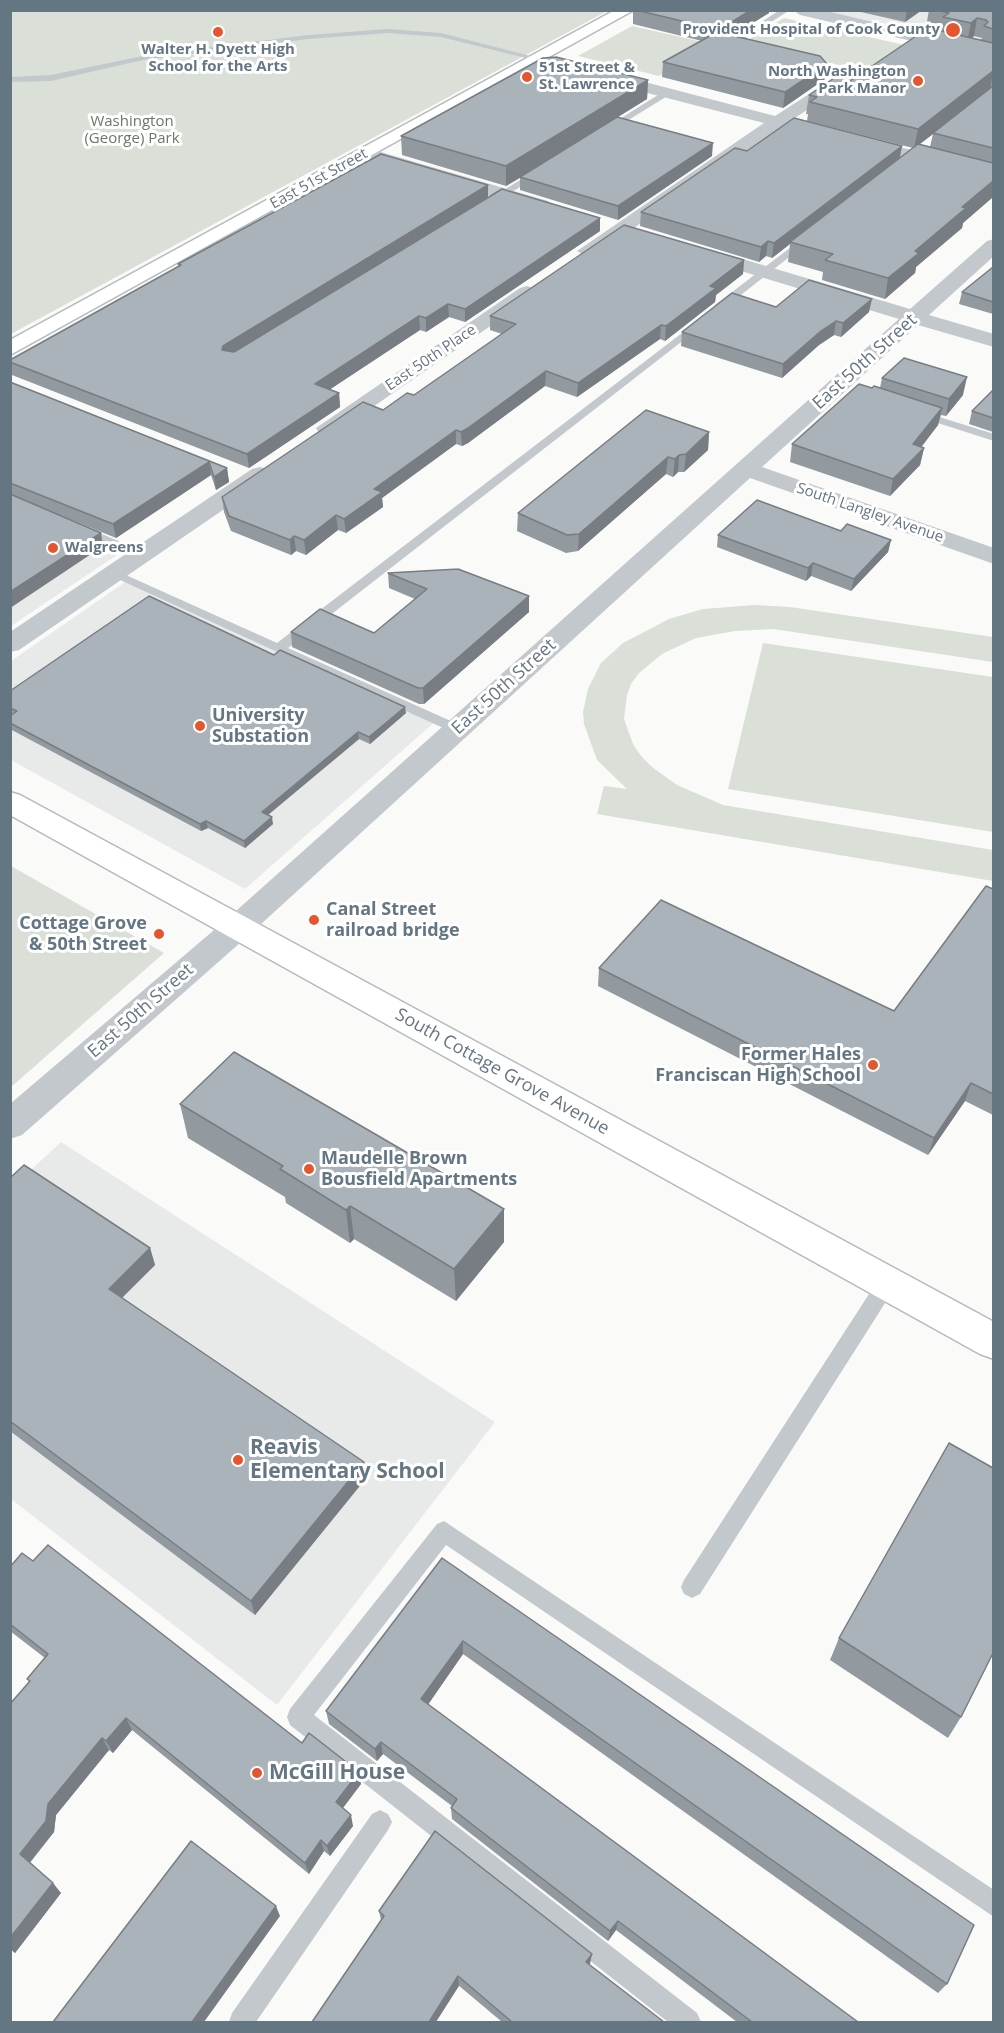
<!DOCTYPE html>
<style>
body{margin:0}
#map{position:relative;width:1004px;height:2033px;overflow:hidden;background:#fafaf8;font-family:"Open Sans",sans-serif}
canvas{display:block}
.frame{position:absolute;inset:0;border:12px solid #657683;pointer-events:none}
</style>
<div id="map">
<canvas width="1004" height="2033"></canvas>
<div class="frame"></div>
</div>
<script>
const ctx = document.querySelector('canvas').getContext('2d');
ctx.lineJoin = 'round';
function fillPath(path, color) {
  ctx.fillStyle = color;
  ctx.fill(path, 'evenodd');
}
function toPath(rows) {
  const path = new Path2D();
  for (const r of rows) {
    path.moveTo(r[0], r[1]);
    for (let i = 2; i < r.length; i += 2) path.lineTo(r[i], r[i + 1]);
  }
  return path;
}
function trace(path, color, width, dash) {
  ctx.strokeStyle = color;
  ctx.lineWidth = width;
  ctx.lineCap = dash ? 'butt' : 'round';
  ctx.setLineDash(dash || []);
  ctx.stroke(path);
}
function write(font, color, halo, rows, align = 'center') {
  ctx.font = font + ' "Open Sans",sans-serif';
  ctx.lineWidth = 6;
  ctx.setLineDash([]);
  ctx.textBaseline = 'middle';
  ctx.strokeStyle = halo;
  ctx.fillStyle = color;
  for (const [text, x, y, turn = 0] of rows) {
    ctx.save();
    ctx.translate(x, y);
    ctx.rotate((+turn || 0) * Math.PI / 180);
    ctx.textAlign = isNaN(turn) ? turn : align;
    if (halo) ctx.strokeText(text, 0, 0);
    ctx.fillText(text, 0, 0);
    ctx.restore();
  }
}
fillPath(toPath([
 [825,11,993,11,993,49,931,35],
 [11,498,126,549,11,626],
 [128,580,437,720,245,889,11,760,11,661],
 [61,1142,495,1422,277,1705,11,1499,11,1188]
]), '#e8e9e9');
fillPath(toPath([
 [11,11,607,11,11,334],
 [784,18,918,48,882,71,852,63,839,65,743,43],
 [632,26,712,44,659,76,578,56],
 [755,605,790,607,993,637,993,662,773,629,735,631,696,638,662,654,639,673,631,684,627,695,624,719,633,744,641,756,652,767,677,785,723,805,993,850,993,881,597,814,604,786,627,789,597,760,584,724,583,712,588,689,601,663,623,643,669,619,703,609],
 [763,643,993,677,993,832,728,789],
 [11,866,164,953,11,1087]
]), '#dadfd7');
const secondary = toPath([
 [615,10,634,10,10,355,10,340,615,10],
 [10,792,20,795,994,1322,994,1359,980,1354,10,815,10,792]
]);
trace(secondary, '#b3babf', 3);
fillPath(toPath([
 [780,10,790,10,735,45,728,43,780,10],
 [388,29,441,33,542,59,538,61,441,37,388,33,308,39,143,60,51,81,10,82,10,77,51,75,143,56,308,35,388,29],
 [806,59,854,70,855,72,851,74,803,63,806,59],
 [666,90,669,95,609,132,602,130,666,90],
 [538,169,541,170,541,174,494,203,486,201,538,169],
 [803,238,811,240,723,309,715,309,715,305,803,238],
 [699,320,703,321,703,325,288,648,462,726,462,732,452,732,107,574,109,571,117,571,277,643,699,320],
 [920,411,994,434,994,441,916,416,916,412,920,411],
 [81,525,144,552,146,555,144,558,136,558,77,532,77,526,81,525],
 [887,1275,894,1277,896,1283,894,1289,700,1594,692,1598,684,1594,681,1587,684,1580,880,1277,887,1275],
 [444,1521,994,1890,994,1917,446,1545,314,1715,697,2013,701,2022,668,2022,290,1725,287,1717,290,1709,437,1524,444,1521],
 [380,1810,388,1814,392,1822,388,1830,256,2022,229,2022,232,2013,372,1814,380,1810]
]), '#c3c8cc');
fillPath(toPath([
 [793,10,822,10,994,50,994,60,800,15,793,10],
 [851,67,859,72,857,76,792,120,800,125,797,129,781,128,594,255,587,257,577,251,764,123,597,80,595,76,597,72,603,71,775,116,851,67],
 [856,136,994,171,994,182,850,145,847,141,856,136],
 [367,148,548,201,550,205,541,211,534,209,361,157,358,153,367,148],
 [994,239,994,256,929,315,994,334,994,347,918,325,762,467,994,548,994,564,750,478,249,935,22,1135,10,1139,10,1104,227,919,899,319,695,257,692,253,695,249,709,249,910,309,987,241,994,239],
 [527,286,534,288,537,292,534,296,335,433,319,433,316,428,520,288,527,286],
 [260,467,268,469,272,474,268,479,19,650,10,652,10,632,252,469,260,467]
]), '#c3c8cc');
fillPath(secondary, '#fff');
fillPath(toPath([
 [633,10,769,10,769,13,732,36,827,64,825,79,783,108,662,77,663,62,702,41,633,24],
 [852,10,922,10,905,22],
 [929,10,993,10,993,197,963,223,962,228,916,267,915,273,885,299,822,280,823,272,788,262,790,244,772,258,766,256,759,262,640,226,641,212,747,151,902,146,900,158,913,148,807,121,808,114,806,114,809,95,847,83,941,31,926,27],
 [974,36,982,38,981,40,972,38],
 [933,134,930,147,919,145],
 [648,80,647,99,618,117,712,156,618,220,520,190,520,178,506,186,402,155,401,136],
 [488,185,488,197,600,231,465,322,449,317,426,332,420,330,330,389,339,393,340,407,249,468,12,375,10,360,179,266,178,264],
 [744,260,743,274,716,295,715,302,665,341,660,339,577,397,545,386,468,443,462,446,456,444,382,498,383,507,346,533,338,530,306,555,296,551,291,555,231,531,224,512,222,497,383,410,414,395,502,334,490,330,490,316],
 [993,267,993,314,959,304,962,292],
 [776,307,869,312,841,337,834,335,819,345,782,378,681,346,682,332],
 [882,378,963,395,946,416,941,415,938,425,921,447,924,448,920,465,890,496,790,462,792,444,872,388,880,388],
 [10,382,227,468,229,482,216,490,211,475,116,538,38,506,103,546,10,608],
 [993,390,993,432,969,424,972,411],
 [709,432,708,450,684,472,678,472,673,477,666,474,578,551,566,553,517,531,518,513],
 [718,535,891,540,888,552,851,591,811,576,806,581,717,547],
 [388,573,529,596,529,612,424,704,419,704,292,647,291,632,374,633,415,599,389,588],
 [274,655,406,713,370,744,359,739,268,815,273,824,245,848,208,828,201,831,10,729,10,716,12,715,10,714,10,691],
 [993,889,993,1115,965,1101,928,1155,598,986,599,968,894,1011],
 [180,1104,504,1209,504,1242,456,1301,354,1239,350,1243,286,1203,285,1197,188,1138],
 [10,1178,150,1248,155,1265,122,1297,367,1477,255,1615,10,1431],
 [442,1558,947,1984,938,1993,463,1654,428,1704,858,2022,737,2022,616,1930,608,1941,452,1819,451,1808,452,1806,383,1754,377,1761,329,1724,326,1711],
 [33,1561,361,1784,343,1808,353,1826,330,1856,324,1851,309,1874,132,1730,113,1753,109,1750,56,1815,54,1832,30,1863,61,1893,15,1953,10,1949,10,1704,29,1682,27,1679,45,1658,10,1631,10,1567],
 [839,1638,961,1717,948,1738,830,1660],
 [379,1911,592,1954,589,1965,664,2022,502,2022,381,1920]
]), '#929a9f');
fillPath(toPath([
 [751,10,769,10,769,13,718,44,719,30],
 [907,10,922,10,905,22],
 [977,18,974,36,967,42,971,23],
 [827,64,825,79,783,108,785,92],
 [993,71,990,90,933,133,933,134,914,148,918,129],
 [648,80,647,99,506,186,506,166],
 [713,143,712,156,618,220,618,206],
 [902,146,899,160,790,242,790,244,772,258,774,243],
 [993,181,993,197,963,223,962,228,916,267,915,273,885,299,888,278,915,251,962,207],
 [488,185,488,197,224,363,222,350,223,346],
 [600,218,600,231,465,322,465,309],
 [768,241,766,256,759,262,761,247],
 [744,260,743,274,716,295,715,302,665,341,666,326,710,286],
 [872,299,869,312,841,337,843,323],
 [448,304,449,317,426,332,426,318],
 [419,316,420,330,317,398,315,384],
 [836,321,834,335,819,345,782,378,783,364,821,331],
 [661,325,660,339,577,397,578,383],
 [546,371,545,386,468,443,462,446,461,432],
 [967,377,963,395,946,416,949,399],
 [339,393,340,407,249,468,247,454],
 [942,408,938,425,910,462,913,444],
 [456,430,456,444,382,498,383,507,346,533,344,519,374,489],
 [709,432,708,450,684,472,686,454],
 [924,448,920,465,890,496,893,479],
 [679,455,678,472,673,477,675,459],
 [668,457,666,474,578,551,579,534],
 [209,462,211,475,116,538,113,524],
 [227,468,229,482,216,490,214,477],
 [336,515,338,530,306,555,304,540],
 [101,533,103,546,10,608,10,592],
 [294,536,296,551,291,555,290,540],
 [891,540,888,552,851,591,854,579],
 [813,563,811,576,806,581,808,568],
 [529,596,529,612,424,704,423,688],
 [405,707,406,713,370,744,369,737],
 [358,732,359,739,263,819,262,812],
 [272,817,273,824,245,848,244,841],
 [206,821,208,828,201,831,200,824],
 [971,1083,965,1101,928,1155,934,1138],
 [350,1206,354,1239,350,1243,346,1210],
 [504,1209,504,1242,456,1301,454,1269],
 [150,1248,155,1265,115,1305,109,1289],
 [364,1462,367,1477,255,1615,251,1601],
 [463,1641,463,1654,423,1712,421,1699],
 [126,1718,132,1730,113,1753,106,1741],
 [102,1738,109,1750,56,1815,54,1832,28,1864,20,1854,48,1804],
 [381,1742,383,1754,377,1761,375,1749],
 [359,1772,361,1784,339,1813,336,1802],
 [351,1815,353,1826,330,1856,327,1846],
 [321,1840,324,1851,309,1874,305,1863],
 [53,1883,61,1893,15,1953,10,1948,10,1938],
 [276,1906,280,1916,204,2022,192,2022],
 [618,1921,616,1930,608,1941,610,1931],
 [592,1954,590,1964,584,1972,586,1962],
 [458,1976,459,1986,436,2022,429,2022]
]), '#777d82');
const building = toPath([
 [636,10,751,10,719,30,636,10],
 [936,10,993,10,993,29,984,26,988,22,986,20,977,18,971,23,943,17,949,13,936,10],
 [928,28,993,43,993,71,918,129,810,102,817,97,809,95,840,74,847,83,928,28],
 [717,32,820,56,827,64,785,92,663,62,717,32],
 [556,57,648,80,506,166,401,136,543,58,556,57],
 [993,86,993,148,933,133,993,86],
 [617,117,713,143,618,206,520,177,617,117],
 [794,118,902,146,774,243,768,241,761,247,641,212,735,148,747,151,794,118],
 [918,144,993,163,993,181,962,207,966,208,915,251,919,253,888,278,825,260,833,254,790,242,918,144],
 [381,154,488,185,223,346,222,350,234,352,502,189,600,218,465,309,448,304,426,318,419,316,315,384,339,393,247,454,10,362,10,360,181,265,178,264,381,154],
 [624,225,744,260,710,286,716,288,666,326,661,325,578,383,546,371,468,428,461,432,456,430,374,489,382,492,344,519,336,515,304,540,294,536,290,540,229,516,222,497,363,402,383,410,407,393,414,395,516,324,490,316,624,225],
 [993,267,993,302,962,292,993,267],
 [809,280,872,299,843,323,836,321,821,331,783,364,682,332,732,293,776,307,809,280],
 [904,358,967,377,949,399,882,378,904,358],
 [10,382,227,468,214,477,209,462,113,524,10,483,10,382],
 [859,384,872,388,874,386,942,408,913,444,924,448,893,479,792,444,859,384],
 [993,390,993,418,972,411,993,390],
 [646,410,709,432,686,454,679,455,675,459,668,457,579,534,567,535,518,513,646,410],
 [10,494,101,533,10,592,10,494],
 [757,500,841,531,847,524,891,540,854,579,813,563,808,568,718,535,757,500],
 [458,569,529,596,423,688,418,688,291,632,320,609,374,633,427,589,388,573,458,569],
 [149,596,274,655,280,650,405,707,369,737,358,732,262,812,272,817,244,841,206,821,200,824,10,723,10,716,17,711,10,708,10,691,149,596],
 [986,886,993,889,993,1094,971,1083,934,1138,599,968,661,900,894,1011,986,886],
 [234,1052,504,1209,454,1269,350,1206,346,1210,280,1169,283,1166,180,1104,234,1052],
 [24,1165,150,1248,109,1289,364,1462,251,1601,10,1421,10,1178,24,1165],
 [949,1443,993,1468,993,1653,961,1717,839,1638,949,1443],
 [48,1545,302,1743,309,1733,359,1772,336,1802,351,1815,327,1846,321,1840,305,1863,126,1718,106,1741,102,1738,48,1804,46,1821,20,1854,53,1883,10,1938,10,1704,30,1681,27,1679,48,1654,10,1624,10,1567,22,1553,33,1561,48,1545],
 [442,1558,974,1925,947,1984,463,1641,421,1699,858,2022,752,2022,618,1921,610,1931,451,1808,457,1799,381,1742,375,1749,326,1711,442,1558],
 [435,1831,592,1954,586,1962,664,2022,512,2022,458,1976,429,2022,312,2022,384,1916,379,1911,435,1831],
 [191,1841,276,1906,192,2022,53,2022,191,1841]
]);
fillPath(building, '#aab3b9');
trace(building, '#777d82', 1.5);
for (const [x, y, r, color] of [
 [953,30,8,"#e4572e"],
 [218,32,6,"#e4572e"],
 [527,77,6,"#e4572e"],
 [918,81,6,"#e4572e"],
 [53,548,6,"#e4572e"],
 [200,726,6,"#e4572e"],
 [314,920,6,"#e4572e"],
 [159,934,6,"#e4572e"],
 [873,1065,6,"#e4572e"],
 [309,1169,6,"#e4572e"],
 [238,1460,6,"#e4572e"],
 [257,1773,6,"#e4572e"]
]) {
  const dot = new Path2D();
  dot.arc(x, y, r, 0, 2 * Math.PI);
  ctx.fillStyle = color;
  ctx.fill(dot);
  trace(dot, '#fff', 2);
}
write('bold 15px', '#657683', '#fff', [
 ["Provident Hospital of Cook County",940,30],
 ["Walter H. Dyett High",218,50,"center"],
 ["School for the Arts",218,67,"center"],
 ["51st Street &",539,68,"left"],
 ["St. Lawrence",539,85,"left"],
 ["North Washington",906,72],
 ["Park Manor",906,89],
 ["Walgreens",65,548,"left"]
], 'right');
write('15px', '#687a64', '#fff', [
 ["Washington",132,122],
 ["(George) Park",132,139]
]);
write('15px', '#657683', '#fff', [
 ["East 51st Street",319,179,-29],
 ["East 50th Place",431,358,-34],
 ["South Langley Avenue",870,513,19]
]);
write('18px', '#657683', '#fff', [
 ["East 50th Street",865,362,-42],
 ["East 50th Street",504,687,-42],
 ["East 50th Street",141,1011,-41],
 ["South Cottage Grove Avenue",502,1072,29]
]);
write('bold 18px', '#657683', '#fff', [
 ["University",212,716],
 ["Substation",212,737],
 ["Canal Street",326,910],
 ["railroad bridge",326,931],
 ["Cottage Grove",147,924,"right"],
 ["& 50th Street",147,945,"right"],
 ["Former Hales",861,1055,"right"],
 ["Franciscan High School",861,1076,"right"],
 ["Maudelle Brown",321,1159],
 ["Bousfield Apartments",321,1180]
], 'left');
write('bold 21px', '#657683', '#fff', [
 ["Reavis",250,1448],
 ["Elementary School",250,1472],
 ["McGill House",269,1773]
], 'left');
</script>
